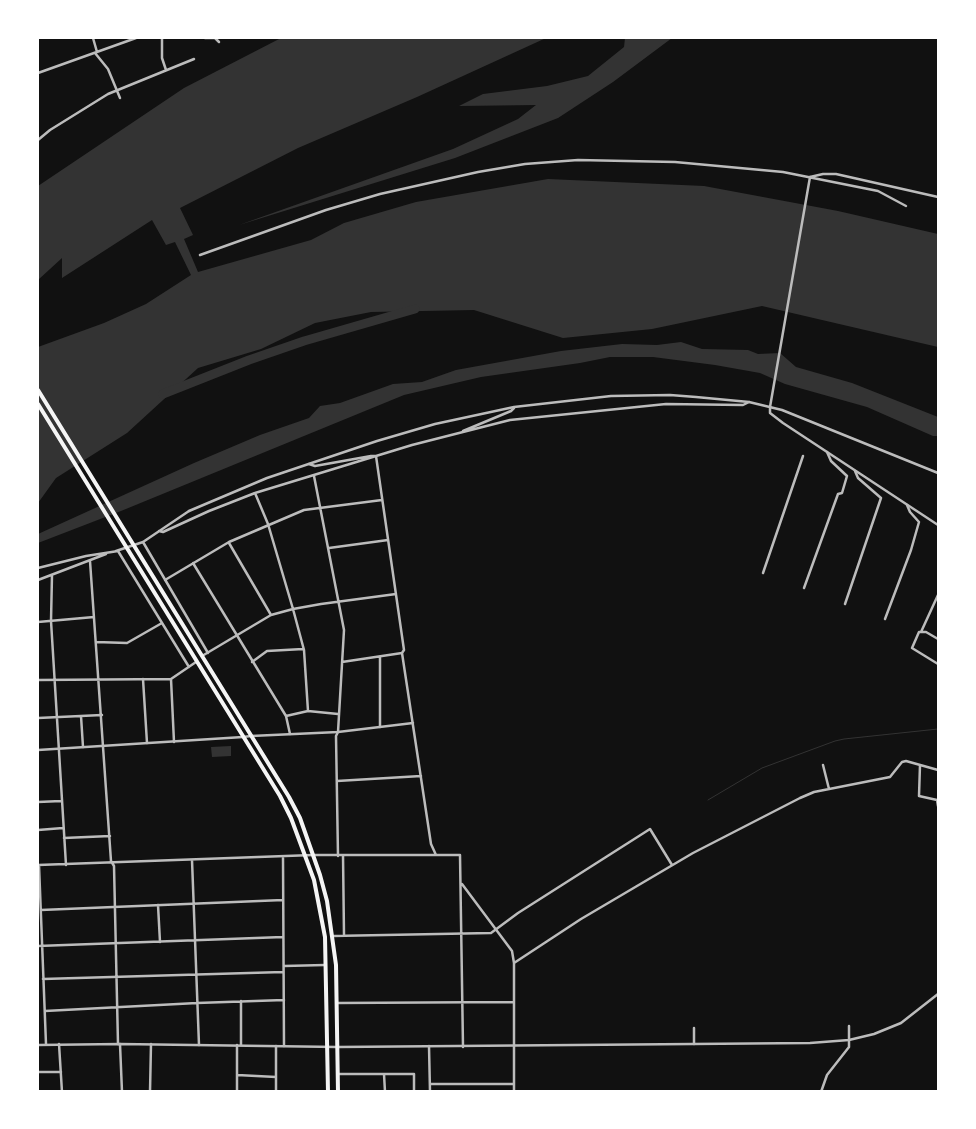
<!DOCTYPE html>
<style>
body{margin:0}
#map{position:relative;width:976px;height:1129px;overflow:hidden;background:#111;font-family:Signika,sans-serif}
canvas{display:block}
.frame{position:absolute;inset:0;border:39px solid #fff;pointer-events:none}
</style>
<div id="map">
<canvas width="976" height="1129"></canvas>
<div class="frame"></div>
</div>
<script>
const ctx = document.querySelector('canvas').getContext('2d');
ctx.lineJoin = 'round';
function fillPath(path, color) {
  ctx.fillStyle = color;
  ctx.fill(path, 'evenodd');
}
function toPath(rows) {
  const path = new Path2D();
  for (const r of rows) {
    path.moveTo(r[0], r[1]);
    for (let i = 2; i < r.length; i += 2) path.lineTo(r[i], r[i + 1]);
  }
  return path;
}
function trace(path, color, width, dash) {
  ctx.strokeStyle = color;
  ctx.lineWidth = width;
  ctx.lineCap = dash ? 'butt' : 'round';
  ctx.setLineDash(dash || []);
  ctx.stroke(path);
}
fillPath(toPath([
 [281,38,546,38,417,97,298,148,180,208,193,235,184,239,198,272,311,240,344,223,416,202,548,179,704,186,838,211,938,234,938,347,762,306,652,329,563,338,474,310,371,312,315,323,261,349,198,368,127,433,56,478,38,503,38,347,104,323,146,304,191,275,175,242,166,245,152,220,62,278,62,258,38,280,38,186,184,88],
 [625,38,672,38,613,82,558,118,455,158,239,225,453,149,518,119,536,105,459,106,483,94,547,86,588,76,624,47],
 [681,342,702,349,748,350,758,354,780,353,796,367,852,383,938,417,938,436,933,436,867,407,785,384,760,373,715,365,653,357,610,357,580,363,481,377,404,395,121,511,38,543,38,534,194,463,260,435,309,418,320,406,340,403,393,384,422,382,456,370,561,351,622,344,657,345],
 [231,746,231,756,212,757,211,747]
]), '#333');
trace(toPath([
 [708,800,762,768,835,741,844,739,938,729]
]), '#333', 1);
trace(toPath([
 [163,394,249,360,304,341,415,309]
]), '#333', 9);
trace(toPath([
 [93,38,97,52],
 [162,38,162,58,166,70],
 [205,38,215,38,219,42],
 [95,53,108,69,120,98],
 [38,73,136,38],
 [38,140,50,130,108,94,194,59],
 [200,255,326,210,380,194,478,172,525,164,578,160,675,162,783,172,878,191,906,206],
 [770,407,810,177],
 [463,431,511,411,514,408],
 [309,464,315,466,371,456,376,456,404,650,402,653,431,844,436,855],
 [314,476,344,630,338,732,336,736,338,856],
 [255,493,268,524,293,609,304,650,308,711],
 [159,531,163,532,209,511,255,493,412,445,510,420,666,404,743,405,749,402],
 [143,542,208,653],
 [229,543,271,615],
 [329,548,388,540],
 [116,551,143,542,189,511],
 [90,561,111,861,114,866,118,1044],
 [193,563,286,716,290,734],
 [38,568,86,556,118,551,189,667],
 [763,573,803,456],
 [52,575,51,621,66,865],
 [38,580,106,554],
 [165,580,229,542,304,510,382,500],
 [804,588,838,494,842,493,847,476,831,461,827,452],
 [845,604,881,498,858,478,855,471],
 [885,619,911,550,919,522,910,512,907,505],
 [38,622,94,617],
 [921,632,938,595],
 [938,639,926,632,919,632,912,648,938,664],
 [96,642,127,643,162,623],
 [202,656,271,615,293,609,321,604,396,594],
 [380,657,380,727],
 [252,662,267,651,303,649],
 [342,662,402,653],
 [143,679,147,743],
 [171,679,174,742],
 [38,680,171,679,196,662],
 [81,716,83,747],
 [286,716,308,711,338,714],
 [38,718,102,715],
 [823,765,829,789],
 [920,765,919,796,937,800,938,806],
 [337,781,421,776],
 [38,802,61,801],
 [38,830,63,828],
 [64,838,110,836],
 [343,855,344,935],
 [283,858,284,1046],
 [192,860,199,1045],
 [38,865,313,855,460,855,463,1047],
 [39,865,46,1044],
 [462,884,512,951,514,963],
 [158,905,160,942],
 [41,910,283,900],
 [332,936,491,933,518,913,650,829,672,865],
 [38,946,283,937],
 [284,966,325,965],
 [43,979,283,972],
 [241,1001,241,1045],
 [337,1003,514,1002],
 [45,1011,197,1003,284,1000],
 [694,1028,694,1044],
 [59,1044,62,1092],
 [120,1044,122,1092],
 [429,1046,430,1092],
 [38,1072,61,1072],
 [338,1074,414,1074,414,1092],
 [384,1074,385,1092],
 [237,1075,276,1077],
 [430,1084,514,1084],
 [122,1091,141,1092],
 [150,1092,151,1044],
 [237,1092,237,1045],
 [276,1092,276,1046],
 [514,1092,514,963,581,919,693,853,800,798,814,792,890,777,902,762,906,761,938,770],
 [821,1092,827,1075,849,1047,849,1026]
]), '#bcbcbc', 2.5);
trace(toPath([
 [810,177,823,174,836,174,938,197],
 [770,407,770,413,783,423,938,525],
 [189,511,267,478,377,441,435,424,514,407,611,396,670,395,696,397,749,402,782,410,938,473],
 [38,750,243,737,251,736,338,732,413,723],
 [38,1045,120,1044,338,1047,810,1043,849,1040,874,1034,901,1023,938,994]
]), '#bcbcbc', 2.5);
trace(toPath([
 [38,390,289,797,300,818,320,875,327,901,336,965,338,1092],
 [38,404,280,796,291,818,314,880,325,937,328,1092]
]), '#f5f5f5', 4);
</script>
